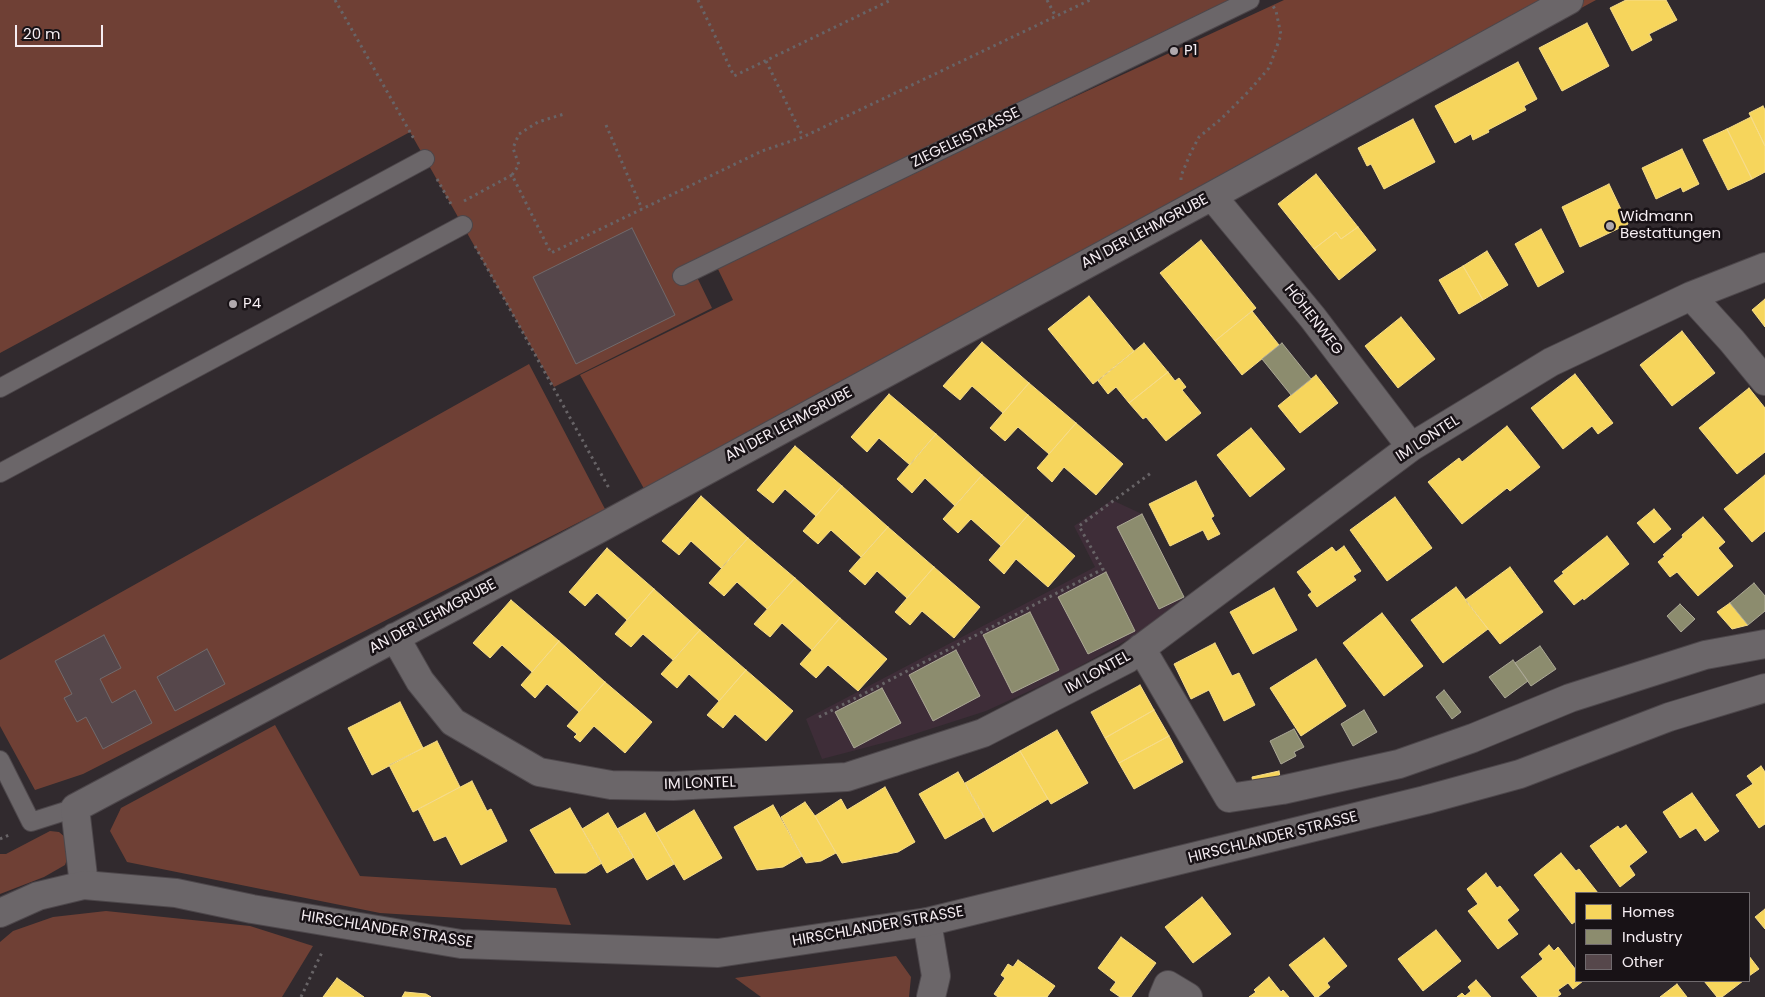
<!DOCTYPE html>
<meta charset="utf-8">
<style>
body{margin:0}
#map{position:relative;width:1765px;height:997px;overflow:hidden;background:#312a2e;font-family:Poppins,sans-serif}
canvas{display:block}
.legend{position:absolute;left:1575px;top:892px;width:175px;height:90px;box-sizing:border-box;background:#181216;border:1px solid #706a6e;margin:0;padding:6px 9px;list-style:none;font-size:15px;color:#f5edf2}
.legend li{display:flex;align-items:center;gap:10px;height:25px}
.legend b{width:25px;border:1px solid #706a6e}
.scale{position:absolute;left:15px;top:25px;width:88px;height:22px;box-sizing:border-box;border:2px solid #f5edf2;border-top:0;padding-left:6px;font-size:15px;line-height:18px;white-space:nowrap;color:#f5edf2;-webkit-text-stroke:4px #181216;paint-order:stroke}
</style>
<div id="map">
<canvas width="1765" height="997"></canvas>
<ul class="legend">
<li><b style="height:14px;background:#f6d55c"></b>Homes</li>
<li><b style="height:14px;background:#8c8c6e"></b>Industry</li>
<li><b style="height:14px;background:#56474b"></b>Other</li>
</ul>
<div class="scale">20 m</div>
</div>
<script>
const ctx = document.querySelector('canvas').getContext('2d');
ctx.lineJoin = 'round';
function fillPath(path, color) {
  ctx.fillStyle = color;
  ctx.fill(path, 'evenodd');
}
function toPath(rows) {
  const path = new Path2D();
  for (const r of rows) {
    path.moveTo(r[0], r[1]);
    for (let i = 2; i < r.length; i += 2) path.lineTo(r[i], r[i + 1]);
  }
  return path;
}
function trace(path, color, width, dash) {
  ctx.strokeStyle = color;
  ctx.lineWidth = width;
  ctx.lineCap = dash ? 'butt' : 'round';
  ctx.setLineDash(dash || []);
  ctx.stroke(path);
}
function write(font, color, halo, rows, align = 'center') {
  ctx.font = font + ' Poppins,sans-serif';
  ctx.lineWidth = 5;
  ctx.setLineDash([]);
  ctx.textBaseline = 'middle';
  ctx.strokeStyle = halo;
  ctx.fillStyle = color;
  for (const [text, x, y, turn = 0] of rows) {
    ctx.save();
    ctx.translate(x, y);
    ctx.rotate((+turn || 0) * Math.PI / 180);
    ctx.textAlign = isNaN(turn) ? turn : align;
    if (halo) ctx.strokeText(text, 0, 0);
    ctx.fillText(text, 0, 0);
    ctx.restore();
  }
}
fillPath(toPath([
 [1112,500,1142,514,1184,597,1136,635,1060,677,986,711,902,738,822,759,806,719,1095,567,1074,526]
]), '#3e2d38');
fillPath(toPath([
 [0,0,1250,0,694,271,712,308,554,387,410,132,0,353],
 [529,364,605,509,83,774,35,790,0,726,0,660],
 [275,725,360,876,556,888,571,925,380,913,127,862,110,831,121,808],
 [50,831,59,832,65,837,70,851,65,865,44,877,0,894,0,854,6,854],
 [106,911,250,926,313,946,282,997,0,997,0,942,13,931,53,917],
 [896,956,911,977,909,997,761,997,735,978]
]), '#6f4035');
fillPath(toPath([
 [1284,0,1596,0,1234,196,647,494,580,375,733,300,715,263]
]), '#744033');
const homes = toPath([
 [1626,0,1666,0,1677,20,1649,34,1652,40,1632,51,1610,8,1626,0],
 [1587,23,1609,66,1562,91,1539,48,1587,23],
 [1518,62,1537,99,1524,106,1526,110,1488,130,1489,132,1473,140,1471,134,1455,143,1435,106,1518,62],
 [1763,106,1765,110,1765,146,1749,113,1763,106],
 [1751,117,1765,146,1765,172,1752,179,1727,129,1751,117],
 [1413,119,1435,162,1384,189,1371,164,1367,166,1358,148,1413,119],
 [1727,129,1752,179,1728,190,1703,140,1727,129],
 [1682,149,1699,184,1683,192,1681,187,1656,199,1642,168,1682,149],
 [1316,174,1358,227,1341,239,1336,232,1314,249,1278,204,1316,174],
 [1609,184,1628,224,1580,247,1562,207,1609,184],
 [1358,227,1376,250,1339,280,1314,249,1336,232,1341,239,1358,227],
 [1541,229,1564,272,1538,287,1515,244,1541,229],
 [1201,240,1256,308,1215,341,1160,273,1201,240],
 [1487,251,1508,285,1483,300,1463,266,1487,251],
 [1463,266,1483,300,1459,314,1439,280,1463,266],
 [1089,296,1134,351,1093,384,1048,329,1089,296],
 [1765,299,1765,327,1752,310,1765,299],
 [1252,311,1279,345,1242,375,1215,341,1252,311],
 [1401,317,1435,359,1398,388,1365,346,1401,317],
 [1682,331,1715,373,1672,406,1640,365,1682,331],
 [982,342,1029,383,1003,413,972,386,960,400,943,386,982,342],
 [1144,343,1168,372,1129,403,1116,387,1108,394,1098,381,1144,343],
 [1168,372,1175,381,1179,378,1186,387,1182,390,1201,413,1166,441,1146,417,1143,419,1129,403,1168,372],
 [1575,374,1613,423,1598,434,1592,426,1563,449,1531,408,1575,374],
 [1316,375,1338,403,1300,433,1278,406,1316,375],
 [1029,383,1076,423,1049,454,1018,427,1005,441,990,428,1029,383],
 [1749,388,1765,408,1765,452,1737,474,1699,428,1749,388],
 [889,394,936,434,910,465,879,438,867,452,851,437,889,394],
 [1076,423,1123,464,1096,495,1064,467,1052,482,1037,468,1076,423],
 [1507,426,1540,467,1510,491,1507,488,1462,524,1428,482,1459,458,1462,462,1507,426],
 [1251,428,1285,469,1250,497,1217,455,1251,428],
 [936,434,982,475,955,506,925,478,912,493,897,479,936,434],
 [795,446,842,486,816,516,785,489,773,503,757,490,795,446],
 [982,475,1028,515,1001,546,971,519,958,533,943,519,982,475],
 [1765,475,1765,531,1752,542,1724,509,1765,475],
 [1196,481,1214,516,1211,518,1220,534,1208,540,1203,530,1170,546,1149,504,1196,481],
 [842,486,888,527,861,557,831,530,818,544,803,531,842,486],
 [701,496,748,538,721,568,691,541,679,555,662,541,701,496],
 [1395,497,1432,548,1387,581,1350,530,1395,497],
 [1654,509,1671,529,1654,543,1637,523,1654,509],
 [1028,515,1075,556,1048,587,1016,559,1004,574,989,560,1028,515],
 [1703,517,1725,542,1718,548,1733,566,1698,596,1677,572,1670,577,1658,562,1665,556,1663,555,1683,537,1682,535,1703,517],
 [888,527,934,567,907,598,877,571,865,585,849,571,888,527],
 [1607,536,1629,564,1584,600,1583,598,1574,605,1554,581,1564,573,1562,572,1607,536],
 [748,538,795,578,767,609,737,582,724,596,709,583,748,538],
 [1344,546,1361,571,1353,576,1356,580,1317,607,1308,595,1312,592,1297,572,1332,547,1336,552,1344,546],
 [607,548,654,589,627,620,597,593,585,606,569,592,607,548],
 [934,567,980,607,954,638,922,611,910,625,895,612,934,567],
 [1510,567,1543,612,1500,644,1465,600,1510,567],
 [795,578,840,618,812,650,782,623,770,637,754,624,795,578],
 [1456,587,1488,629,1443,663,1411,620,1456,587],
 [1274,588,1297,630,1253,654,1230,612,1274,588],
 [654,589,700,630,673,660,643,634,631,647,615,634,654,589],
 [511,600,559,641,532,672,502,645,490,658,473,643,511,600],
 [1730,603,1748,625,1732,629,1717,612,1730,603],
 [1382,613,1423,666,1384,696,1343,643,1382,613],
 [840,618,887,659,858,691,828,665,816,678,800,664,840,618],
 [700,630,746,670,719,701,689,674,677,688,661,674,700,630],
 [559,641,605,682,579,712,547,684,535,698,521,685,559,641],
 [1215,643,1232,676,1239,673,1255,705,1224,721,1209,690,1191,699,1174,664,1215,643],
 [1316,659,1346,706,1301,736,1270,688,1316,659],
 [746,670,793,711,766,741,735,714,723,728,707,715,746,670],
 [605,682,652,722,625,753,594,726,580,742,574,737,577,734,567,726,605,682],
 [1140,685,1154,710,1105,738,1091,712,1140,685],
 [400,702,423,748,372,775,348,728,400,702],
 [1154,710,1169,736,1119,763,1105,738,1154,710],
 [1057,730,1088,783,1051,804,1020,751,1057,730],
 [1169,736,1183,762,1134,789,1119,763,1169,736],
 [437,741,460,787,413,812,389,765,437,741],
 [1020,751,1048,799,993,832,965,783,1020,751],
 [1761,766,1765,772,1765,824,1759,828,1736,795,1753,784,1747,776,1761,766],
 [1279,771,1281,783,1254,789,1252,777,1279,771],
 [958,772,984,817,945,839,919,794,958,772],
 [472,781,487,811,491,809,507,841,461,865,446,836,434,841,418,809,472,781],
 [885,787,915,842,898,852,842,863,815,816,841,799,847,810,885,787],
 [1692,793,1719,831,1705,841,1696,828,1680,838,1663,812,1692,793],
 [805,802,815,816,836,853,821,861,806,863,781,817,805,802],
 [773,805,802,856,783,867,757,870,734,827,773,805],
 [570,808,602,863,586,873,555,873,530,830,570,808],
 [694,810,722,858,684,880,656,833,694,810],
 [608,813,634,857,607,873,582,829,608,813],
 [645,813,674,864,647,880,617,829,645,813],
 [1626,825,1647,852,1629,866,1635,875,1620,887,1590,846,1618,826,1620,829,1626,825],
 [1561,853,1576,871,1579,869,1598,893,1576,893,1576,921,1572,924,1534,875,1561,853],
 [1486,873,1497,888,1500,886,1519,910,1507,920,1518,934,1498,949,1468,911,1478,904,1467,889,1486,873],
 [1202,897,1231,934,1193,963,1165,927,1202,897],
 [1765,909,1765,929,1755,917,1765,909],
 [1436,930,1461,961,1423,991,1398,959,1436,930],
 [1121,937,1156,963,1131,997,1120,997,1110,990,1116,982,1098,968,1121,937],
 [1324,938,1347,966,1327,983,1330,987,1318,997,1315,997,1289,965,1324,938],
 [1549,945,1554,951,1558,947,1576,970,1576,981,1583,981,1573,989,1568,983,1558,990,1561,994,1557,997,1538,997,1521,977,1543,959,1539,954,1549,945],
 [1749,956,1759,969,1749,976,1749,956],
 [1018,960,1055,986,1047,997,998,997,994,994,1005,978,1001,975,1008,964,1013,967,1018,960],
 [1269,977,1281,992,1283,990,1289,997,1249,997,1256,992,1254,990,1269,977],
 [337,978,364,997,323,997,337,978],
 [1476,980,1491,997,1457,997,1462,993,1465,996,1471,991,1468,987,1476,980],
 [1704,981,1743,981,1722,997,1717,997,1704,981],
 [1677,984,1687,997,1660,997,1677,984],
 [405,992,426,994,431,997,402,997,405,992]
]);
fillPath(homes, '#f6d55c');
trace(homes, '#f6dc89', 1);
const industry = toPath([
 [1282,343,1311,379,1291,395,1262,359,1282,343],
 [1142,514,1184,597,1159,609,1117,527,1142,514],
 [1106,572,1135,631,1088,654,1058,597,1106,572],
 [1754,583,1765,596,1765,611,1748,625,1730,603,1754,583],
 [1680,604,1695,619,1681,632,1667,616,1680,604],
 [1030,612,1059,670,1012,693,983,635,1030,612],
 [1540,646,1556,669,1531,686,1515,663,1540,646],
 [956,650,980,696,933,721,909,675,956,650],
 [1513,660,1528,681,1505,698,1489,677,1513,660],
 [882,688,901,723,854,748,835,712,882,688],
 [1444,690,1461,712,1452,719,1436,697,1444,690],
 [1364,710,1377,732,1353,746,1341,724,1364,710],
 [1294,729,1304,747,1294,752,1296,756,1281,764,1270,741,1294,729]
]);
fillPath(industry, '#8c8c6e');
trace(industry, '#aca996', 1);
const building = toPath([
 [632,228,675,315,576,364,533,277,632,228],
 [104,635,121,668,100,679,112,703,135,690,152,723,103,749,86,717,77,722,64,698,72,694,55,661,104,635],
 [207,649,225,684,175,711,157,677,207,649]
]);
fillPath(building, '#56474b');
trace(building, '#716a6c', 1);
const service = toPath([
 [682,276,1250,0],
 [0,388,425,159],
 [0,473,463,225],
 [0,760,31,822,75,808]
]);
const minor = toPath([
 [1212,196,1313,318,1411,447],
 [1691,296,1732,341,1765,381],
 [395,637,420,681,453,722,539,772,611,785,673,786,847,777,983,733,1127,659,1411,447,1551,362,1691,296,1765,267],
 [1141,648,1229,798,1282,790,1399,764,1473,738,1570,698,1705,655,1765,644],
 [84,885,75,808,569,545,1212,196,1569,0],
 [927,922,936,976,931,997],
 [1163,997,1168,985,1188,997]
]);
const tertiary = toPath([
 [0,913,38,896,84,885,176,893,252,909,461,944,718,953,927,922,1425,800,1520,774,1669,717,1765,688]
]);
trace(service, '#4d474b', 20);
trace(minor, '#4d474b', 30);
trace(tertiary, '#4d474b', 30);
trace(toPath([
 [335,0,414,139],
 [698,0,734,76,891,0],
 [1047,0,1056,17],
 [766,61,803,137],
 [606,125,642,209],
 [512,175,519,165,513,148,519,134,538,122,564,114],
 [437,179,451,204],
 [1181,180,1181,176,1191,152,1199,137,1221,119,1248,92,1269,68,1281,35,1276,11,1273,6],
 [464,201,512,175,551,253,762,151,803,137,1090,0],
 [475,246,610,490],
 [819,717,1103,569,1079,526,1151,473],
 [0,839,11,834],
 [301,997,323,950]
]), '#686467', 3, [2.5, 4]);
trace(service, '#6b6669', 18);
trace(minor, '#6b6669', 28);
trace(tertiary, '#6b6669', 28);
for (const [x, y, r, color] of [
 [1174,51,5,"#b0a9ad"],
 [1610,226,5,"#b0a9ad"],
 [233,304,5,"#b0a9ad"]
]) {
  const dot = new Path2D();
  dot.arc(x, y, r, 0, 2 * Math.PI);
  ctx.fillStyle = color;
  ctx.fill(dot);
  trace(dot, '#181216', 2);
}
write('15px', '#f5edf2', '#181216', [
 ["P1",1184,51],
 ["Widmann",1620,217],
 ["Bestattungen",1620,234],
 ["P4",243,304]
], 'left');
write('15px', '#f5edf2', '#181216', [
 ["ZIEGELEISTRASSE",966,138,-26],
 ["AN DER LEHMGRUBE",1145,232,-28],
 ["HÖHENWEG",1313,320,52],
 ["AN DER LEHMGRUBE",789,425,-28],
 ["IM LONTEL",1428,439,-33],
 ["AN DER LEHMGRUBE",433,617,-28],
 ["IM LONTEL",1098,673,-29],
 ["IM LONTEL",700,784,-2],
 ["HIRSCHLANDER STRASSE",1273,838,-14],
 ["HIRSCHLANDER STRASSE",878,927,-10],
 ["HIRSCHLANDER STRASSE",387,930,9]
]);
</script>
